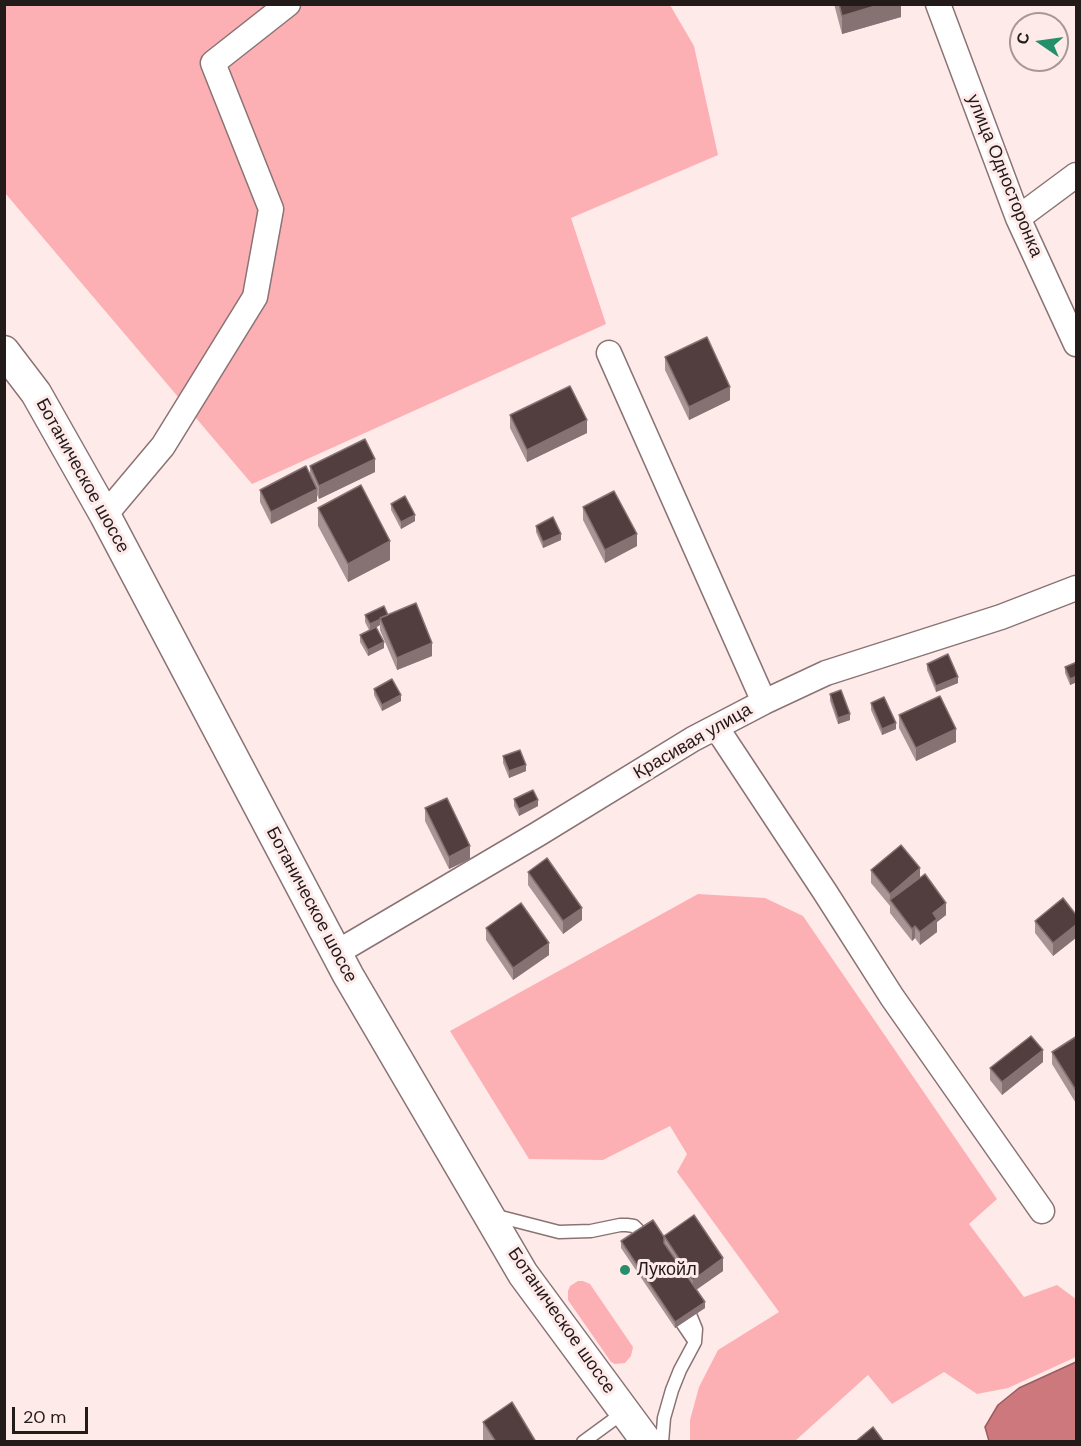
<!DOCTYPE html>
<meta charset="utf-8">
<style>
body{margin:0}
#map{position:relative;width:1081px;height:1446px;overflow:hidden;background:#ffeaea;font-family:"DM Sans",sans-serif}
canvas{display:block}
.frame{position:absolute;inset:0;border:6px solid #231a1a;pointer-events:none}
.north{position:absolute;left:1009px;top:12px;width:60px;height:60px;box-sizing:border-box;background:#ffeaea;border:2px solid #a79797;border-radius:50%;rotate:283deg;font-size:16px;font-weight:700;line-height:24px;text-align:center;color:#231a1a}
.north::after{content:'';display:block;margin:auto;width:21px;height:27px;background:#258f6c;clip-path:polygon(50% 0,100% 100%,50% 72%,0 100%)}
.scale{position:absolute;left:12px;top:1407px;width:76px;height:27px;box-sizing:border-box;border:3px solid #231a1a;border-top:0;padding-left:8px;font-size:18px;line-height:21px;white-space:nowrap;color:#231a1a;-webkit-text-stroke:4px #ffeaea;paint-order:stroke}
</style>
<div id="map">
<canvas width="1081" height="1446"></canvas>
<div class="frame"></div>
<div class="north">С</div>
<div class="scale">20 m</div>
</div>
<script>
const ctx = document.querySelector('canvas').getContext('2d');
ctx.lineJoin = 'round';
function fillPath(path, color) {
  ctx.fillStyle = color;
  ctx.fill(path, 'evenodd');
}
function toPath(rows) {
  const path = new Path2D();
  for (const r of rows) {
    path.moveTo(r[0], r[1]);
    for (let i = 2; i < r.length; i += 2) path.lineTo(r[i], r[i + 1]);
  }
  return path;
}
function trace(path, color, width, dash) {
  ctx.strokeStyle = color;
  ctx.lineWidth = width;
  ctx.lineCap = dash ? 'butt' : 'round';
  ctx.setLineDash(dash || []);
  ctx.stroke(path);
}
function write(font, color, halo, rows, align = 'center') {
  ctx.font = font + ' "DM Sans",sans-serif';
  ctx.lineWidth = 6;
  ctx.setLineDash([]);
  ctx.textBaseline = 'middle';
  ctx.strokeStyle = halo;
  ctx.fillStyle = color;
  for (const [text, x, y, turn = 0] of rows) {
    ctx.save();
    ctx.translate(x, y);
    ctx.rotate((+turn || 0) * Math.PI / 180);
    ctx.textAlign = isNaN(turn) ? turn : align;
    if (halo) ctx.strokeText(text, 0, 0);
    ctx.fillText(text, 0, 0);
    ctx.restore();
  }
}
fillPath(toPath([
 [4,5,670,5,694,46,718,155,571,218,606,324,252,484,5,193],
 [698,894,765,898,803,916,997,1199,969,1224,1024,1297,1057,1285,1076,1299,1076,1357,1008,1388,977,1394,944,1372,892,1404,868,1375,795,1441,690,1441,690,1420,699,1387,718,1350,779,1312,677,1172,687,1154,670,1126,603,1160,529,1159,450,1031],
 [578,1281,583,1281,590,1284,633,1347,631,1356,625,1363,615,1364,611,1362,568,1300,568,1291,570,1286]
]), '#fdb0b4');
const water = toPath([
 [1076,1362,1076,1441,989,1441,985,1427,998,1405,1019,1388,1076,1362]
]);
fillPath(water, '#cd787d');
trace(water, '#9a5c5f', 1.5);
const service = toPath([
 [493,1215,559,1232,591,1231,620,1225,627,1225,634,1226,642,1234,646,1241],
 [674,1311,695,1342],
 [583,1442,624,1412],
 [662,1442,664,1418,672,1390,680,1370,695,1342,696,1329,691,1317,683,1303]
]);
const minor = toPath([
 [938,4,1018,218,1076,344],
 [1018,218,1076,175],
 [609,353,764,702],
 [105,515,163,446,255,297,271,209,213,63,288,4],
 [716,727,825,892,892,997,1042,1211],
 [336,953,538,834,693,739,764,702,826,673,1001,617,1076,588]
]);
const tertiary = toPath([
 [4,351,36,393,105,515,348,975,488,1214,523,1274,647,1442]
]);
trace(service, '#8a7374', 15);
trace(minor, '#8a7374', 27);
trace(tertiary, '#8a7374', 33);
trace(service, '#fff', 12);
trace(minor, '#fff', 24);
trace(tertiary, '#fff', 30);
fillPath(toPath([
 [834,4,901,4,901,17,842,34],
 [665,357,730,400,689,420,665,370],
 [510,415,587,433,527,462,510,428],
 [310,466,375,472,319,499,317,495,317,501,271,524,260,502,260,490,310,474],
 [391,504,415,521,401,529,391,510],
 [583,507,637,546,605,563,583,520],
 [318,508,390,560,348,582,318,526],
 [536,526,561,540,543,548,536,532],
 [365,615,388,615,432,656,397,670,380,630,380,625,376,627,384,648,368,656,360,642,360,635,369,630,365,622],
 [1077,662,1077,682,1070,685,1065,673,1065,667],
 [927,664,958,683,936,692,927,670],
 [374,689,401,701,382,711,374,695],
 [830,694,850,720,838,724,830,701],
 [871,703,896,729,882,735,871,710],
 [899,715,956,742,916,761,899,728],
 [503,756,526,771,509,778,503,763],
 [514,799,538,806,519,816,514,806],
 [425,808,470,859,449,869,425,821],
 [871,870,920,877,946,915,937,922,937,932,920,945,915,938,912,941,890,913,890,906,871,883],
 [528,872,582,920,563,934,528,885],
 [1077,916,1077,937,1053,956,1035,933,1035,921],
 [486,928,549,955,513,980,486,940],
 [1077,1036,1077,1105,1052,1064,1052,1052],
 [1043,1062,1002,1095,990,1080,990,1068],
 [664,1237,723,1271,696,1290,705,1308,675,1328,621,1248,621,1241],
 [483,1422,536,1442,484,1442,483,1440]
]), '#a89494');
fillPath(toPath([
 [882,4,901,4,901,17,842,34,842,16],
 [730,387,730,400,689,420,689,407],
 [587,420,587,433,527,462,527,450],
 [375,459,375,472,319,499,319,486],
 [317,489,317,501,271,524,271,512],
 [415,515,415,521,401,529,401,522],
 [561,534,561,540,543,548,543,542],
 [637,534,637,546,605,563,605,550],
 [390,541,390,560,348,582,348,564],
 [380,619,380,625,370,631,370,624],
 [384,642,384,648,368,656,368,650],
 [432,643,432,656,397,670,397,658],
 [1077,676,1077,682,1070,685,1070,679],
 [958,677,958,683,936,692,936,686],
 [401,695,401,701,382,711,382,705],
 [850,714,850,720,838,724,838,718],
 [896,723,896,729,882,735,882,729],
 [956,729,956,742,916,761,916,748],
 [526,765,526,771,509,778,509,771],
 [538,800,538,806,519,816,519,809],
 [470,846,470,859,449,869,449,857],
 [920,868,920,881,890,901,890,894],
 [946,903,946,915,937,922,937,932,920,945,920,932,933,913],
 [582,908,582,920,563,934,563,921],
 [1077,924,1077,937,1053,956,1053,943],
 [915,926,915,938,912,941,912,929],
 [549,943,549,955,513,980,513,968],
 [1043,1050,1043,1062,1002,1095,1002,1082],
 [723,1258,723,1271,693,1292,693,1280],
 [705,1302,705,1308,675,1328,675,1322]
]), '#867272');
const building = toPath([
 [839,4,882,4,842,16,839,4],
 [707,337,730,387,689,407,665,357,707,337],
 [570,386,587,420,527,450,510,415,570,386],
 [365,439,375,459,319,486,310,466,365,439],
 [306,466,317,489,271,512,260,490,306,466],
 [361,485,390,541,348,564,318,508,361,485],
 [614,491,637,534,605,550,583,507,614,491],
 [405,496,415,515,401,522,391,504,405,496],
 [553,517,561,534,543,542,536,526,553,517],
 [416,603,432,643,397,658,380,618,416,603],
 [384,606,388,615,380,618,381,619,370,624,365,615,384,606],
 [376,627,384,642,368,650,360,635,376,627],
 [948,654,958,677,936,686,927,664,948,654],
 [1077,662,1077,676,1070,679,1065,667,1077,662],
 [392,679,401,695,382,705,374,689,392,679],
 [841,690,850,714,838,718,830,694,841,690],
 [940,696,956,729,916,748,899,715,940,696],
 [884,697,896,723,882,729,871,703,884,697],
 [520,750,526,765,509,771,503,756,520,750],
 [533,790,538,800,519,809,514,799,533,790],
 [447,798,470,846,449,857,425,808,447,798],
 [901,845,920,868,890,894,871,870,901,845],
 [547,858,582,908,563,921,528,872,547,858],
 [925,874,946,903,933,913,937,919,920,932,915,926,912,929,890,900,925,874],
 [1063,898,1077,916,1077,924,1053,943,1035,921,1063,898],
 [521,903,549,943,513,968,486,928,521,903],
 [1031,1036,1043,1050,1002,1082,990,1068,1031,1036],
 [1077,1036,1077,1092,1052,1052,1077,1036],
 [694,1215,723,1258,693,1280,664,1236,694,1215],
 [653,1220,664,1237,664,1243,705,1302,675,1322,621,1241,653,1220],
 [512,1402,536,1442,496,1442,483,1422,512,1402],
 [873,1427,884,1442,855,1442,873,1427]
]);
fillPath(building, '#523e3e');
trace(building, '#867272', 1.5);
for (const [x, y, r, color] of [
 [625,1270,6,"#258f6c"]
]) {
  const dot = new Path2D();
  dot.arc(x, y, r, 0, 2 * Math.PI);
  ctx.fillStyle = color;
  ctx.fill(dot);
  trace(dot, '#ffeaea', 2);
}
write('18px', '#231a1a', '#ffeaea', [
 ["улица Односторонка",1004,176,68],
 ["Ботаническое шоссе",82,476,61],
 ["Красивая улица",693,742,-30],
 ["Ботаническое шоссе",311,905,62],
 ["Ботаническое шоссе",561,1321,55]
]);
write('18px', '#231a1a', '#ffeaea', [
 ["Лукойл",637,1270]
], 'left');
</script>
